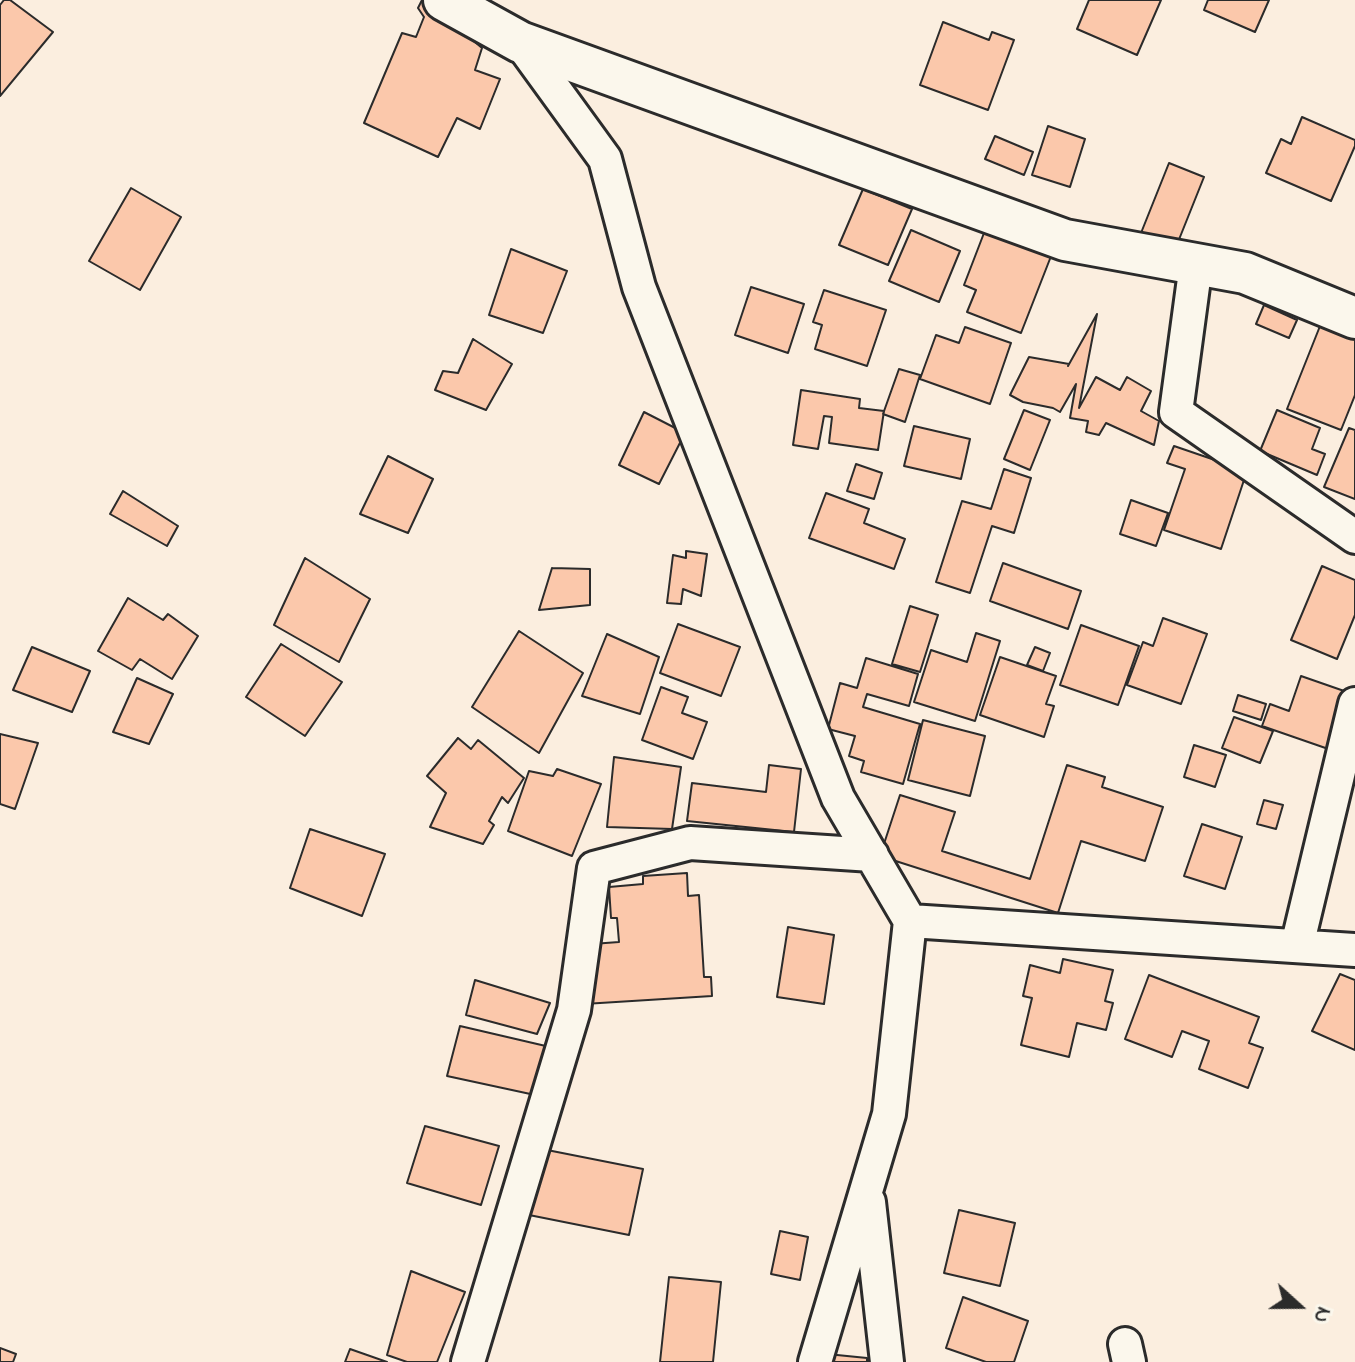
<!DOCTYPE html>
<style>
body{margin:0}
#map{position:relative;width:1355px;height:1362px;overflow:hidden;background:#fbeedf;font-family:"Indie Flower",sans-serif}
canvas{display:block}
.north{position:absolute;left:1259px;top:1266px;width:80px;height:80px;-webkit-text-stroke:6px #fbf7ec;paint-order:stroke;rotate:111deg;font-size:22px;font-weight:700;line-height:32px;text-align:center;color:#2b2b2b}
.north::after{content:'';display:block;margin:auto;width:28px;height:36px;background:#2b2b2b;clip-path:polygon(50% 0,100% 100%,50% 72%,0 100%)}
</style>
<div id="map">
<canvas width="1355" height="1362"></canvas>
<div class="north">N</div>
</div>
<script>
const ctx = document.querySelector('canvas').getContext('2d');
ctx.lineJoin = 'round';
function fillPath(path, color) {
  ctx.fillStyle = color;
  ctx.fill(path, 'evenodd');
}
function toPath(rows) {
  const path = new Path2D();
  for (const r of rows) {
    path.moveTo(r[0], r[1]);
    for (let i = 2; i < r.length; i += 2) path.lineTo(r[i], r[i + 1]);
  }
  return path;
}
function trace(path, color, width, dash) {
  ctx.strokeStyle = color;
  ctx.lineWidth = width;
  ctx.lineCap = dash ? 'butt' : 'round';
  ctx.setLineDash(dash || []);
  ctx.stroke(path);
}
const building = toPath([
 [4,0,10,0,53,32,0,96,0,5,4,0],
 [422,0,435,0,429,12,469,37,482,48,475,70,500,79,480,129,457,118,438,157,364,123,402,33,416,37,424,17,418,8,422,0],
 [1089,0,1161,0,1137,55,1077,29,1089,0],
 [1208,0,1269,0,1255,32,1204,10,1208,0],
 [943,22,989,40,992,32,1014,40,988,110,920,85,943,22],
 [1302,117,1355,140,1355,146,1331,201,1266,173,1281,139,1291,144,1302,117],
 [1048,126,1085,139,1070,187,1032,175,1048,126],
 [995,136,1033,152,1024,175,985,159,995,136],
 [1169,163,1204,177,1176,247,1141,233,1169,163],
 [131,188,181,217,140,290,89,261,131,188],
 [863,189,912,209,888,265,839,245,863,189],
 [989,220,1055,246,1021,333,967,312,976,290,964,285,989,220],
 [911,230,960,251,939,302,889,281,911,230],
 [511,249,567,271,543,333,489,315,511,249],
 [751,287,804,304,788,353,735,335,751,287],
 [824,290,886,310,867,366,815,349,822,325,813,322,824,290],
 [1264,305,1297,320,1289,338,1256,324,1264,305],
 [1097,314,1079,408,1096,377,1120,390,1127,377,1151,391,1141,411,1159,421,1154,445,1106,423,1099,435,1086,432,1088,421,1070,418,1076,384,1060,412,1053,408,1023,402,1010,395,1029,357,1069,364,1068,366,1097,314],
 [1324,316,1355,328,1355,395,1341,430,1287,409,1324,316],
 [965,327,1011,343,990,404,920,379,936,335,959,343,965,327],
 [473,339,512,364,486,410,435,390,443,371,458,373,473,339],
 [899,369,920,375,905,422,883,414,899,369],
 [801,390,860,399,859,408,884,411,878,450,829,443,832,417,824,416,818,449,793,445,801,390],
 [1024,410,1050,420,1030,470,1004,459,1024,410],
 [1277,410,1320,428,1312,449,1325,454,1317,475,1260,451,1277,410],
 [644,412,685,433,659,484,619,465,644,412],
 [914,426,970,439,961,479,904,466,914,426],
 [1349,428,1355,430,1355,499,1324,487,1349,428],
 [1174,446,1247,471,1221,549,1164,530,1185,469,1167,463,1174,446],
 [388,456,433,479,408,533,360,514,388,456],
 [856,464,882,473,874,499,847,491,856,464],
 [1004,469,1031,478,1014,533,992,526,970,593,936,582,962,501,991,509,1004,469],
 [123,491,178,526,167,546,110,514,123,491],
 [826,493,869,509,864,523,905,539,894,569,809,538,826,493],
 [1131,500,1168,513,1156,546,1120,534,1131,500],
 [686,551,707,554,701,596,683,589,681,604,667,603,673,555,686,558,686,551],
 [305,558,370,599,339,662,274,625,305,558],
 [1003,563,1081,591,1068,629,990,601,1003,563],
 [1322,566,1355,580,1355,615,1337,659,1291,640,1322,566],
 [552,568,590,569,590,605,539,610,552,568],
 [128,598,163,620,168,614,198,636,172,679,140,659,132,670,98,651,128,598],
 [910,606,938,615,920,672,892,664,910,606],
 [1163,618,1207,634,1181,704,1127,685,1143,642,1153,646,1163,618],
 [678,624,740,647,721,696,660,673,678,624],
 [1081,625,1139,646,1118,705,1060,685,1081,625],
 [519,631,583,673,539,753,472,707,519,631],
 [976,633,1000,641,975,721,914,702,931,650,967,662,976,633],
 [607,634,659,657,640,714,582,696,607,634],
 [281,644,342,682,305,736,246,697,281,644],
 [32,647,90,671,72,712,13,690,32,647],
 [1035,647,1050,653,1043,671,1027,665,1035,647],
 [1000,657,1056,676,1046,704,1054,706,1044,737,980,715,1000,657],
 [866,658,918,674,909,706,867,694,863,707,920,724,903,784,861,772,864,761,849,756,855,736,828,729,840,683,857,688,866,658],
 [1301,676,1347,692,1337,752,1262,726,1270,704,1289,711,1301,676],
 [137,678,173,694,149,744,113,732,137,678],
 [661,687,688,697,682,713,707,722,693,759,642,740,661,687],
 [1238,695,1266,704,1261,720,1233,711,1238,695],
 [1234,717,1273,731,1260,763,1222,748,1234,717],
 [923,720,985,736,970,796,908,780,923,720],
 [0,734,38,743,15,809,0,804,0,734],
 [458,738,471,749,478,740,524,778,508,803,502,797,489,821,494,825,483,844,430,827,446,793,427,776,458,738],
 [1194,745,1226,755,1215,787,1184,777,1194,745],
 [614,757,681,767,672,829,607,827,614,757],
 [769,765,801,769,794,832,687,821,692,783,766,792,769,765],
 [1067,765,1105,777,1102,787,1163,807,1145,861,1081,841,1058,913,880,856,900,795,955,812,942,851,1030,879,1067,765],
 [557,769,601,784,572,856,508,831,529,771,553,776,557,769],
 [1264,800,1283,805,1276,829,1257,824,1264,800],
 [1202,824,1242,837,1225,889,1184,876,1202,824],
 [310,829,385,854,362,916,290,888,310,829],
 [687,873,688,896,699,895,704,977,711,977,712,996,584,1004,592,944,619,942,617,918,611,918,609,887,643,884,643,876,687,873],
 [788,927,834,935,824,1004,777,997,788,927],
 [1063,959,1113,970,1105,1001,1113,1003,1106,1030,1077,1023,1069,1057,1021,1045,1032,998,1023,996,1030,965,1060,973,1063,959],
 [1340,974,1355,980,1355,1050,1312,1031,1340,974],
 [1149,975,1259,1017,1249,1043,1263,1048,1248,1088,1199,1069,1209,1041,1182,1031,1172,1057,1125,1039,1149,975],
 [475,980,550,1003,537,1034,466,1015,475,980],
 [460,1026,550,1047,535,1095,447,1076,460,1026],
 [425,1126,499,1146,481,1205,407,1183,425,1126],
 [542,1149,643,1169,629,1235,529,1215,542,1149],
 [959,1210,1015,1223,1000,1286,944,1273,959,1210],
 [780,1231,808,1237,800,1280,771,1274,780,1231],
 [411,1271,465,1292,437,1362,407,1362,387,1355,411,1271],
 [669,1277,721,1282,713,1362,660,1362,669,1277],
 [963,1297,1028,1321,1014,1362,986,1362,946,1348,963,1297],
 [0,1348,16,1354,13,1362,0,1362,0,1348],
 [350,1349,387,1362,345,1362,350,1349],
 [827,1354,867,1358,867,1362,826,1362,827,1354]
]);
fillPath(building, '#fbc8ab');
trace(building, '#2b2b2b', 2);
const minor = toPath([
 [520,42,605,159,639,287,838,798,910,921],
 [1196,264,1176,412,1355,537],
 [1297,946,1355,704],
 [869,1202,887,1362],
 [1125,1344,1129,1362],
 [468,1362,574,1010,594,868,690,843,872,855],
 [815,1362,889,1114,910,921,1355,950]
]);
const tertiary = toPath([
 [444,0,520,42,1065,240,1245,273,1355,318]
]);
trace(minor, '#2b2b2b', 38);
trace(tertiary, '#2b2b2b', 46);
trace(minor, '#fbf7ec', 32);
trace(tertiary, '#fbf7ec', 40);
</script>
